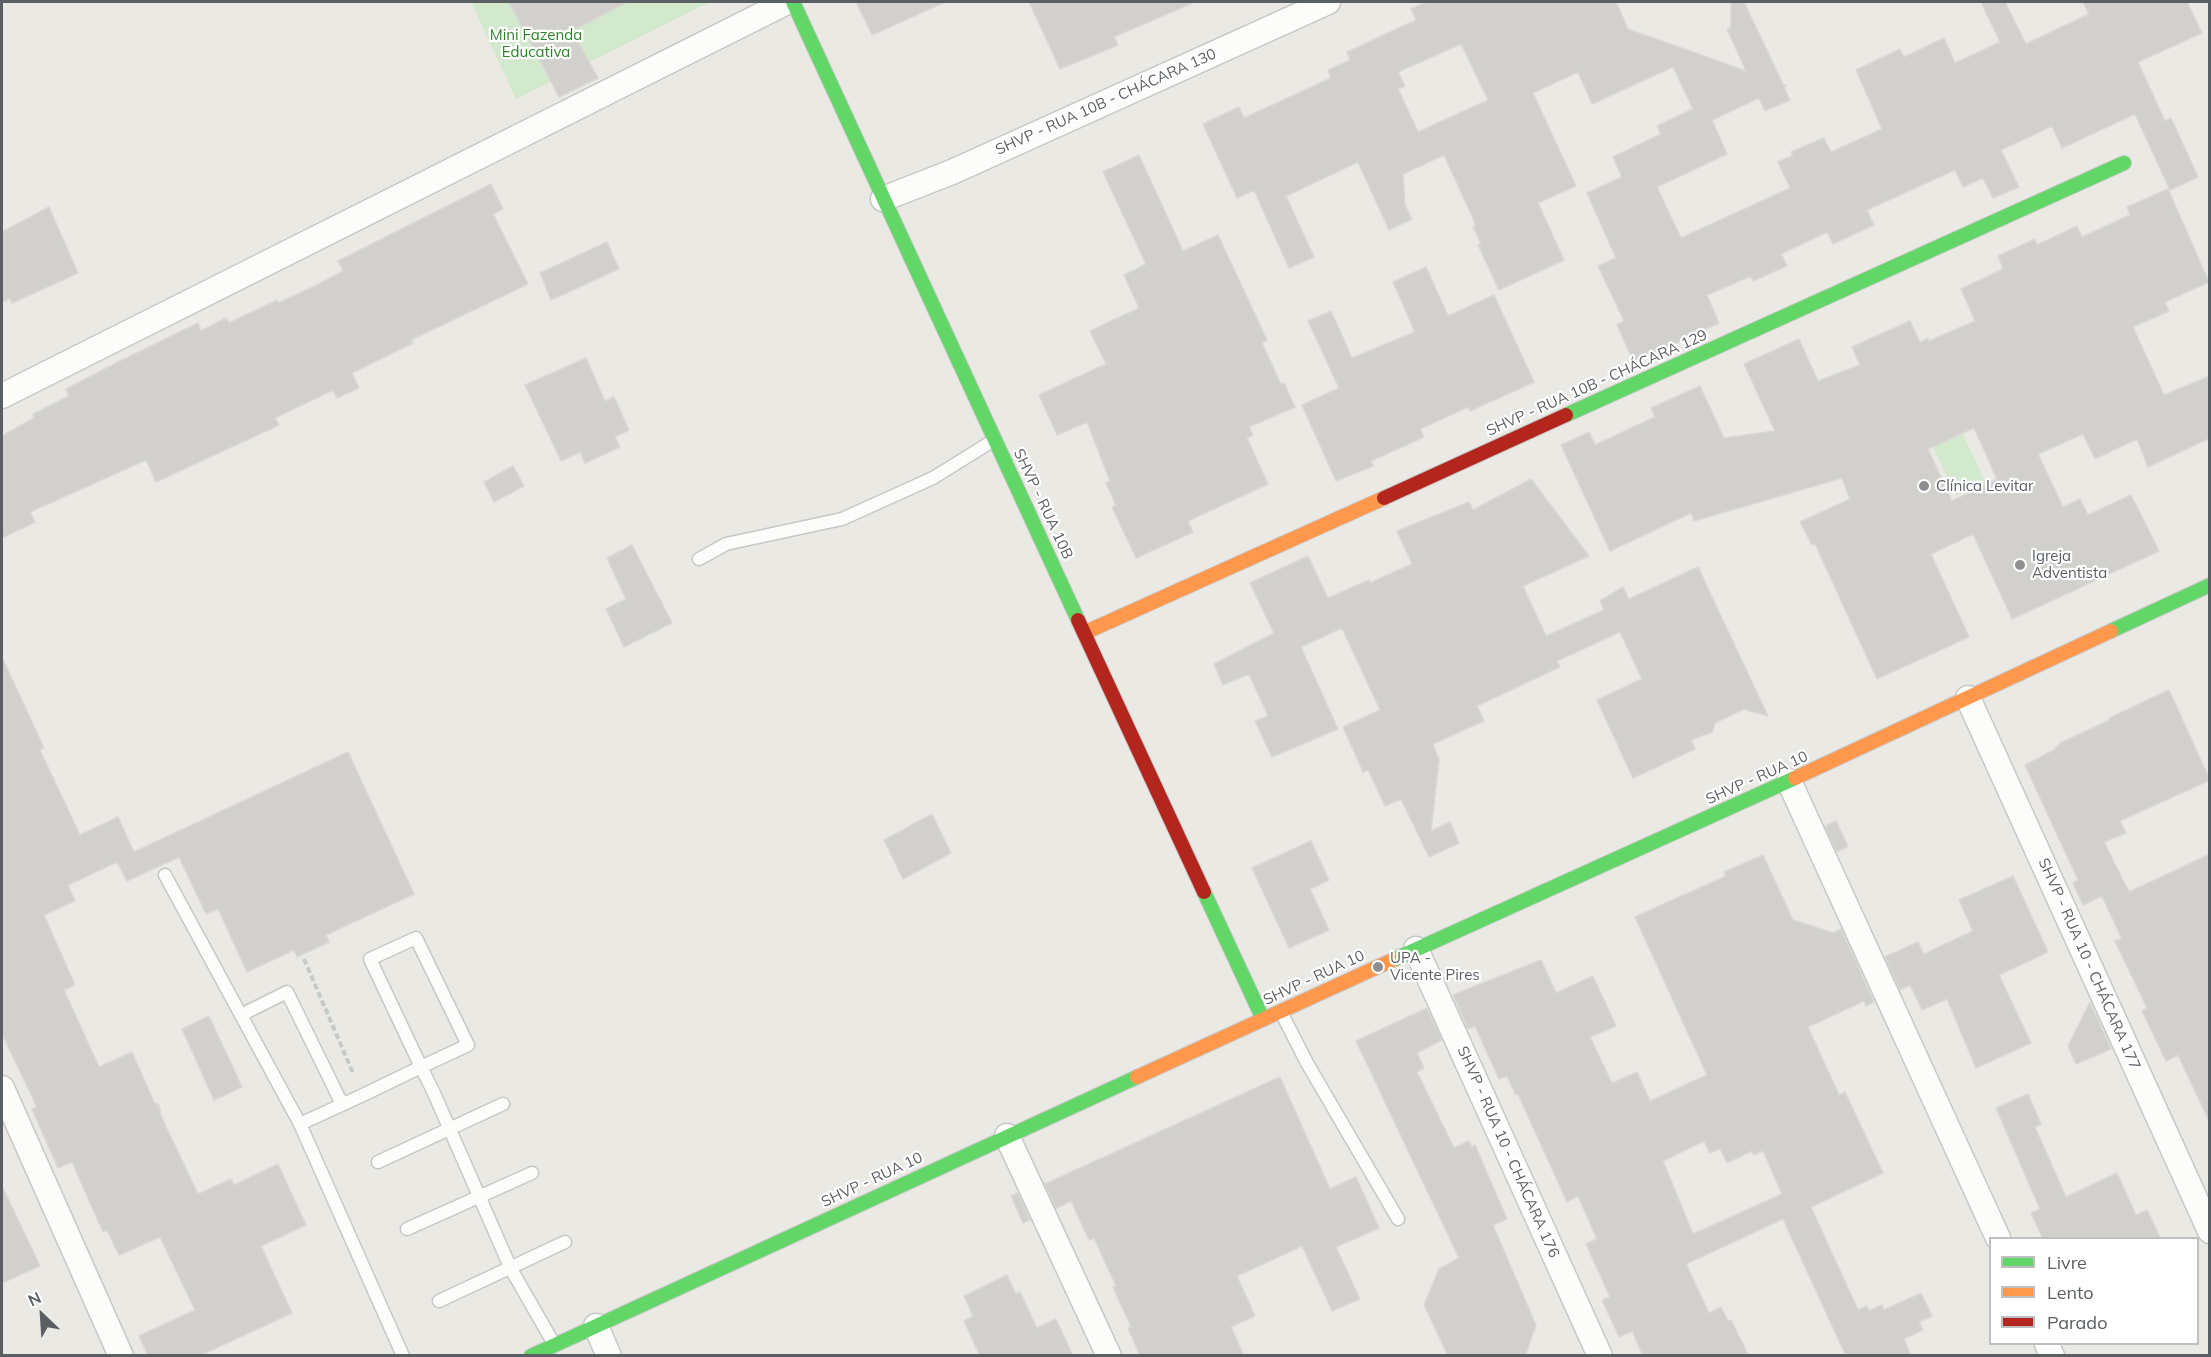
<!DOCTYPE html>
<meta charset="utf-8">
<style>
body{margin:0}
#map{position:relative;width:2211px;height:1357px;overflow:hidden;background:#ebe9e4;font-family:Mulish,sans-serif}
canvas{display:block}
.frame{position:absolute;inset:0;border:3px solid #5a5f64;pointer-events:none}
.legend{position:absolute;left:1989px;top:1237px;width:210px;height:108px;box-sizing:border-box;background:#fff;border:2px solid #bdbfc1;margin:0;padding:8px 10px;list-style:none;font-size:18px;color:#5a5f64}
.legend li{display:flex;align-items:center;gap:12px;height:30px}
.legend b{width:30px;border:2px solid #bdbfc1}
.north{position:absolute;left:12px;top:1285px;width:60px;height:60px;-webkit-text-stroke:4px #fff;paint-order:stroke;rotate:335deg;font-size:16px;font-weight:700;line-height:24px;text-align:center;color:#5a5f64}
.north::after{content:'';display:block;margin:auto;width:21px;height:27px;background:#5a5f64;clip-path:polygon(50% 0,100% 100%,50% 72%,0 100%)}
</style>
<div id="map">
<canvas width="2211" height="1357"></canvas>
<div class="frame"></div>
<ul class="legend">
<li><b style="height:8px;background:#63d668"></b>Livre</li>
<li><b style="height:8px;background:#ff974d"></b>Lento</li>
<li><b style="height:8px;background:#b3261e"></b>Parado</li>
</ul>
<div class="north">N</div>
</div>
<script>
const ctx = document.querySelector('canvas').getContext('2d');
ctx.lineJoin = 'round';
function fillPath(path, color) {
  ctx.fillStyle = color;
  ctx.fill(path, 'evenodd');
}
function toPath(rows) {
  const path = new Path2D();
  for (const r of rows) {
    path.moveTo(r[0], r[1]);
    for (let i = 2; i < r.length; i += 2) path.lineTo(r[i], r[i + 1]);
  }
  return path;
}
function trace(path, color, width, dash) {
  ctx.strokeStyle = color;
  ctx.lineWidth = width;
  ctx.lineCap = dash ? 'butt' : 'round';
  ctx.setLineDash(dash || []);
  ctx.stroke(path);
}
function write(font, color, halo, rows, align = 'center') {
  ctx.font = font + ' Mulish,sans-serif';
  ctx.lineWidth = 4.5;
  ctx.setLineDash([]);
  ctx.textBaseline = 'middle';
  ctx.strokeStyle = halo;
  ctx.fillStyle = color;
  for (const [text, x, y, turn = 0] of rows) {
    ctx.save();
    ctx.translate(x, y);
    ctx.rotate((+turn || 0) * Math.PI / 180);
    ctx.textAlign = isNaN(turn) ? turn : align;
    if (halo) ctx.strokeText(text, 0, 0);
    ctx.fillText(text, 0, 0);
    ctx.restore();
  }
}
fillPath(toPath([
 [471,2,710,2,516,99],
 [1963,434,1986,483,1956,496,1933,447]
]), '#d2e9cd');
const building = toPath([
 [509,2,628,2,572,31,598,78,559,97,509,2],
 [856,2,945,2,872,35,856,2],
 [1029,2,1195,2,1114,37,1118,45,1060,69,1029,2],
 [1426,2,1616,2,1628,29,1746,71,1727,29,1731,27,1731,2,1744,2,1783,84,1786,86,1784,87,1790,100,1765,111,1759,98,1712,120,1727,154,1657,187,1681,238,1790,188,1778,162,1793,155,1791,152,1824,138,1831,152,1882,129,1856,70,1900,49,1904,57,1944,38,1955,63,2000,42,1981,2,2005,2,2026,44,2089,14,2083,2,2187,2,2202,33,2138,62,2165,121,2171,118,2198,177,2170,190,2135,114,2062,148,2052,126,2001,150,2019,187,1993,198,1983,178,1963,187,1955,170,1867,210,1874,225,1833,244,1827,232,1781,254,1787,266,1753,281,1751,276,1707,295,1719,323,1634,363,1617,325,1624,321,1598,266,1616,258,1587,193,1622,177,1613,157,1661,134,1657,126,1693,109,1673,67,1592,104,1578,72,1533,93,1576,186,1538,203,1564,260,1499,290,1478,245,1481,244,1473,227,1476,225,1444,155,1403,174,1405,205,1412,219,1389,230,1358,162,1286,196,1314,257,1289,268,1254,190,1237,198,1203,124,1239,107,1244,118,1331,78,1328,70,1350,60,1347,52,1416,20,1411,9,1426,2],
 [1461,44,1488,100,1418,132,1398,89,1405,86,1398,72,1461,44],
 [1139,155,1183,251,1218,235,1267,340,1262,343,1281,384,1284,383,1295,407,1249,427,1253,435,1247,438,1268,484,1188,521,1193,532,1136,558,1112,507,1116,505,1106,483,1110,481,1087,422,1057,435,1039,395,1106,364,1090,331,1139,308,1124,275,1146,264,1103,172,1139,155],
 [491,184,503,209,493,214,528,284,411,340,413,343,352,373,359,388,337,398,333,390,275,418,279,425,156,482,146,460,30,512,35,522,2,538,2,436,34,418,33,414,69,396,66,389,120,361,198,323,201,331,226,318,229,323,277,300,278,303,319,284,343,271,338,261,491,184],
 [2168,189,2209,282,2165,302,2169,311,2133,327,2164,395,2210,376,2210,438,2148,467,2137,439,2095,459,2083,434,2038,454,2063,507,2080,499,2088,515,2131,495,2159,551,2012,619,1973,534,1931,554,1969,637,1877,679,1815,544,1812,545,1800,522,1850,499,1842,478,1694,521,1691,513,1610,551,1561,445,1589,432,1595,445,1655,417,1651,408,1700,386,1724,438,1775,431,1744,364,1799,339,1818,381,1860,365,1852,347,1910,321,1920,342,1928,338,1929,341,1975,321,1961,289,2003,269,1998,256,2035,239,2037,245,2077,226,2082,237,2130,215,2127,207,2168,189],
 [1974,428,1997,479,1952,501,1928,449,1974,428],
 [49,207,78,273,12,303,10,298,2,302,2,232,49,207],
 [607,242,619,269,551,300,540,273,607,242],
 [1426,267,1448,316,1494,295,1534,382,1470,411,1468,407,1420,429,1424,437,1371,461,1373,466,1336,481,1302,405,1339,388,1308,321,1331,311,1352,358,1415,332,1393,282,1426,267],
 [586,358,605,401,614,397,629,430,615,437,620,447,585,463,580,452,561,461,525,385,586,358],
 [513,466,524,486,494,502,484,482,513,466],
 [1531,479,1589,556,1523,586,1546,636,1604,610,1600,601,1623,587,1629,599,1698,567,1768,716,1744,709,1715,723,1712,732,1691,740,1695,749,1633,778,1597,700,1642,679,1620,632,1557,661,1560,667,1477,706,1484,721,1433,744,1439,760,1431,831,1450,822,1459,843,1429,857,1401,799,1385,806,1368,770,1363,772,1343,727,1380,710,1342,628,1301,647,1338,729,1272,757,1255,721,1268,716,1249,674,1223,685,1214,664,1274,633,1250,583,1308,556,1328,598,1369,580,1370,583,1412,564,1397,531,1469,502,1473,510,1531,479],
 [632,545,672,623,624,647,606,609,626,599,607,558,632,545],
 [2,657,44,748,40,750,80,835,118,817,134,852,348,752,414,894,326,935,329,942,297,957,294,950,247,972,218,909,206,914,179,857,127,881,117,862,68,885,75,901,44,915,75,985,64,990,99,1067,132,1052,154,1102,159,1105,161,1116,198,1194,231,1179,234,1185,278,1164,306,1225,261,1246,292,1313,199,1356,148,1356,139,1336,195,1310,160,1237,119,1255,107,1230,103,1232,72,1162,58,1168,32,1109,37,1107,2,1034,2,657],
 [2169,690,2210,780,2120,821,2126,833,2104,842,2129,892,2210,854,2210,1123,2178,1055,2166,1061,2142,1011,2147,1008,2115,941,2122,939,2102,896,2083,905,2073,883,2078,880,2025,765,2054,750,2060,743,2110,720,2109,718,2169,690],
 [932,814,951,853,903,879,884,840,932,814],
 [1836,821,1848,846,1837,852,1825,826,1836,821],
 [1311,841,1329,880,1310,889,1329,930,1289,948,1252,868,1311,841],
 [1763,855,1793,920,1833,933,1841,929,1874,1002,1866,1006,1864,1001,1808,1027,1839,1095,1845,1092,1883,1173,1811,1207,1858,1310,1867,1306,1869,1311,1882,1305,1884,1310,1921,1293,1932,1316,1919,1322,1923,1330,1904,1339,1911,1356,1846,1356,1783,1219,1686,1264,1709,1313,1721,1307,1728,1321,1731,1320,1749,1356,1643,1356,1632,1331,1619,1337,1602,1300,1610,1297,1586,1244,1597,1239,1578,1196,1567,1202,1518,1094,1516,1095,1507,1076,1499,1079,1475,1026,1468,1029,1453,995,1541,960,1556,993,1593,976,1616,1026,1590,1037,1612,1083,1637,1072,1650,1101,1707,1075,1635,917,1726,876,1724,872,1763,855],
 [1704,1141,1710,1153,1720,1148,1727,1163,1752,1151,1754,1155,1763,1151,1782,1194,1693,1234,1663,1161,1704,1141],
 [2013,876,2048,952,1999,975,2031,1043,1976,1068,1947,999,1922,1010,1910,985,1900,990,1885,957,1918,942,1924,954,1973,931,1959,900,2013,876],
 [2090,1002,2111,1049,2076,1064,2068,1046,2090,1002],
 [1427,1008,1442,1040,1417,1053,1424,1068,1417,1072,1454,1148,1469,1141,1472,1147,1475,1145,1507,1219,1493,1225,1536,1325,1525,1356,1448,1356,1424,1305,1439,1269,1459,1258,1356,1041,1427,1008],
 [209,1016,242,1087,214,1100,182,1029,209,1016],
 [1280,1077,1330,1189,1356,1177,1379,1228,1336,1247,1360,1299,1332,1311,1302,1246,1237,1276,1255,1316,1231,1327,1244,1356,1140,1356,1128,1328,1131,1327,1113,1287,1116,1286,1094,1238,1089,1240,1071,1201,1056,1208,1044,1182,1045,1184,1280,1077],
 [2028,1094,2041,1124,2035,1127,2066,1197,2117,1173,2136,1215,2147,1210,2161,1239,2043,1239,2031,1213,2040,1209,1996,1108,2028,1094],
 [2,1186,40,1266,2,1283,2,1186],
 [1018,1193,1030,1220,1023,1223,1011,1196,1018,1193],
 [1007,1275,1016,1294,1020,1292,1037,1328,1056,1319,1073,1356,980,1356,964,1321,973,1316,964,1296,1007,1275]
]);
fillPath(building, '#d1d0cd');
trace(building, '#dad8d4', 1.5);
const lane = toPath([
 [699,559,726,544,842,519,933,478,994,440],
 [165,875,300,1124,403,1356],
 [1281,1012,1307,1063,1398,1219],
 [241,1015,287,992,342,1104],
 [300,1124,363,1095,421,1067,468,1045,416,938,370,959,421,1067,433,1091,511,1269,554,1344],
 [378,1162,503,1104],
 [407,1229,532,1173],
 [439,1301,565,1242]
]);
const street = toPath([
 [883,199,952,172,1328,2],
 [2,396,787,2],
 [1968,698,2210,1231],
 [1789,781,1998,1238],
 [1416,949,1600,1356],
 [2,1088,121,1356],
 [1007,1136,1109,1356],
 [596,1326,609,1356],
 [2047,1344,2052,1356]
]);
const fast = toPath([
 [793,2,1078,620],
 [1566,415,2124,163],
 [2111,631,2210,585],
 [1204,892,1263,1019],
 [1395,959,1795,778],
 [531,1356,1137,1077]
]);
const slow = toPath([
 [1084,633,1384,498],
 [1795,778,2111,631],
 [1137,1077,1395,959]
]);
const jam = toPath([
 [1384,498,1566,415],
 [1078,620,1204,892]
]);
trace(lane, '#c7c7c7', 15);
trace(street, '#c7c7c7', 27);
trace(fast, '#c8c8c8', 16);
trace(slow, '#c8c8c8', 16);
trace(jam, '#c8c8c8', 16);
trace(toPath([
 [304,959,353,1073]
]), '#c4cbc7', 4, [6, 3]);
trace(lane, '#fcfcfb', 12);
trace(street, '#fcfcfb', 24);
trace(fast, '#63d668', 14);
trace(slow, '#ff974d', 14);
trace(jam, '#b3261e', 14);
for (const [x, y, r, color] of [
 [1924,486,6,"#8d8f91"],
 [2020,565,6,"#8d8f91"],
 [1378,967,6,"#8d8f91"]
]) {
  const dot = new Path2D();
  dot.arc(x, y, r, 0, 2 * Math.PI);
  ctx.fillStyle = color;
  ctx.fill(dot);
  trace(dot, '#fff', 2);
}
write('15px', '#2f822b', '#fff', [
 ["Mini Fazenda",536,35],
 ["Educativa",536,52]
]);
write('15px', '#5a5f64', '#fff', [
 ["SHVP - RUA 10B - CHÁCARA 130",1106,102,-24],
 ["SHVP - RUA 10B - CHÁCARA 129",1597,383,-24],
 ["SHVP - RUA 10B",1043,504,65],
 ["SHVP - RUA 10",1757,778,-24],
 ["SHVP - RUA 10 - CHÁCARA 177",2089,964,66],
 ["SHVP - RUA 10",1314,978,-25],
 ["SHVP - RUA 10 - CHÁCARA 176",1508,1152,66],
 ["SHVP - RUA 10",872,1180,-25]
]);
write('15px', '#5a5f64', '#fff', [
 ["Clínica Levitar",1936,486],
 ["Igreja",2032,556],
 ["Adventista",2032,573],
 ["UPA -",1390,958],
 ["Vicente Pires",1390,975]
], 'left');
</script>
